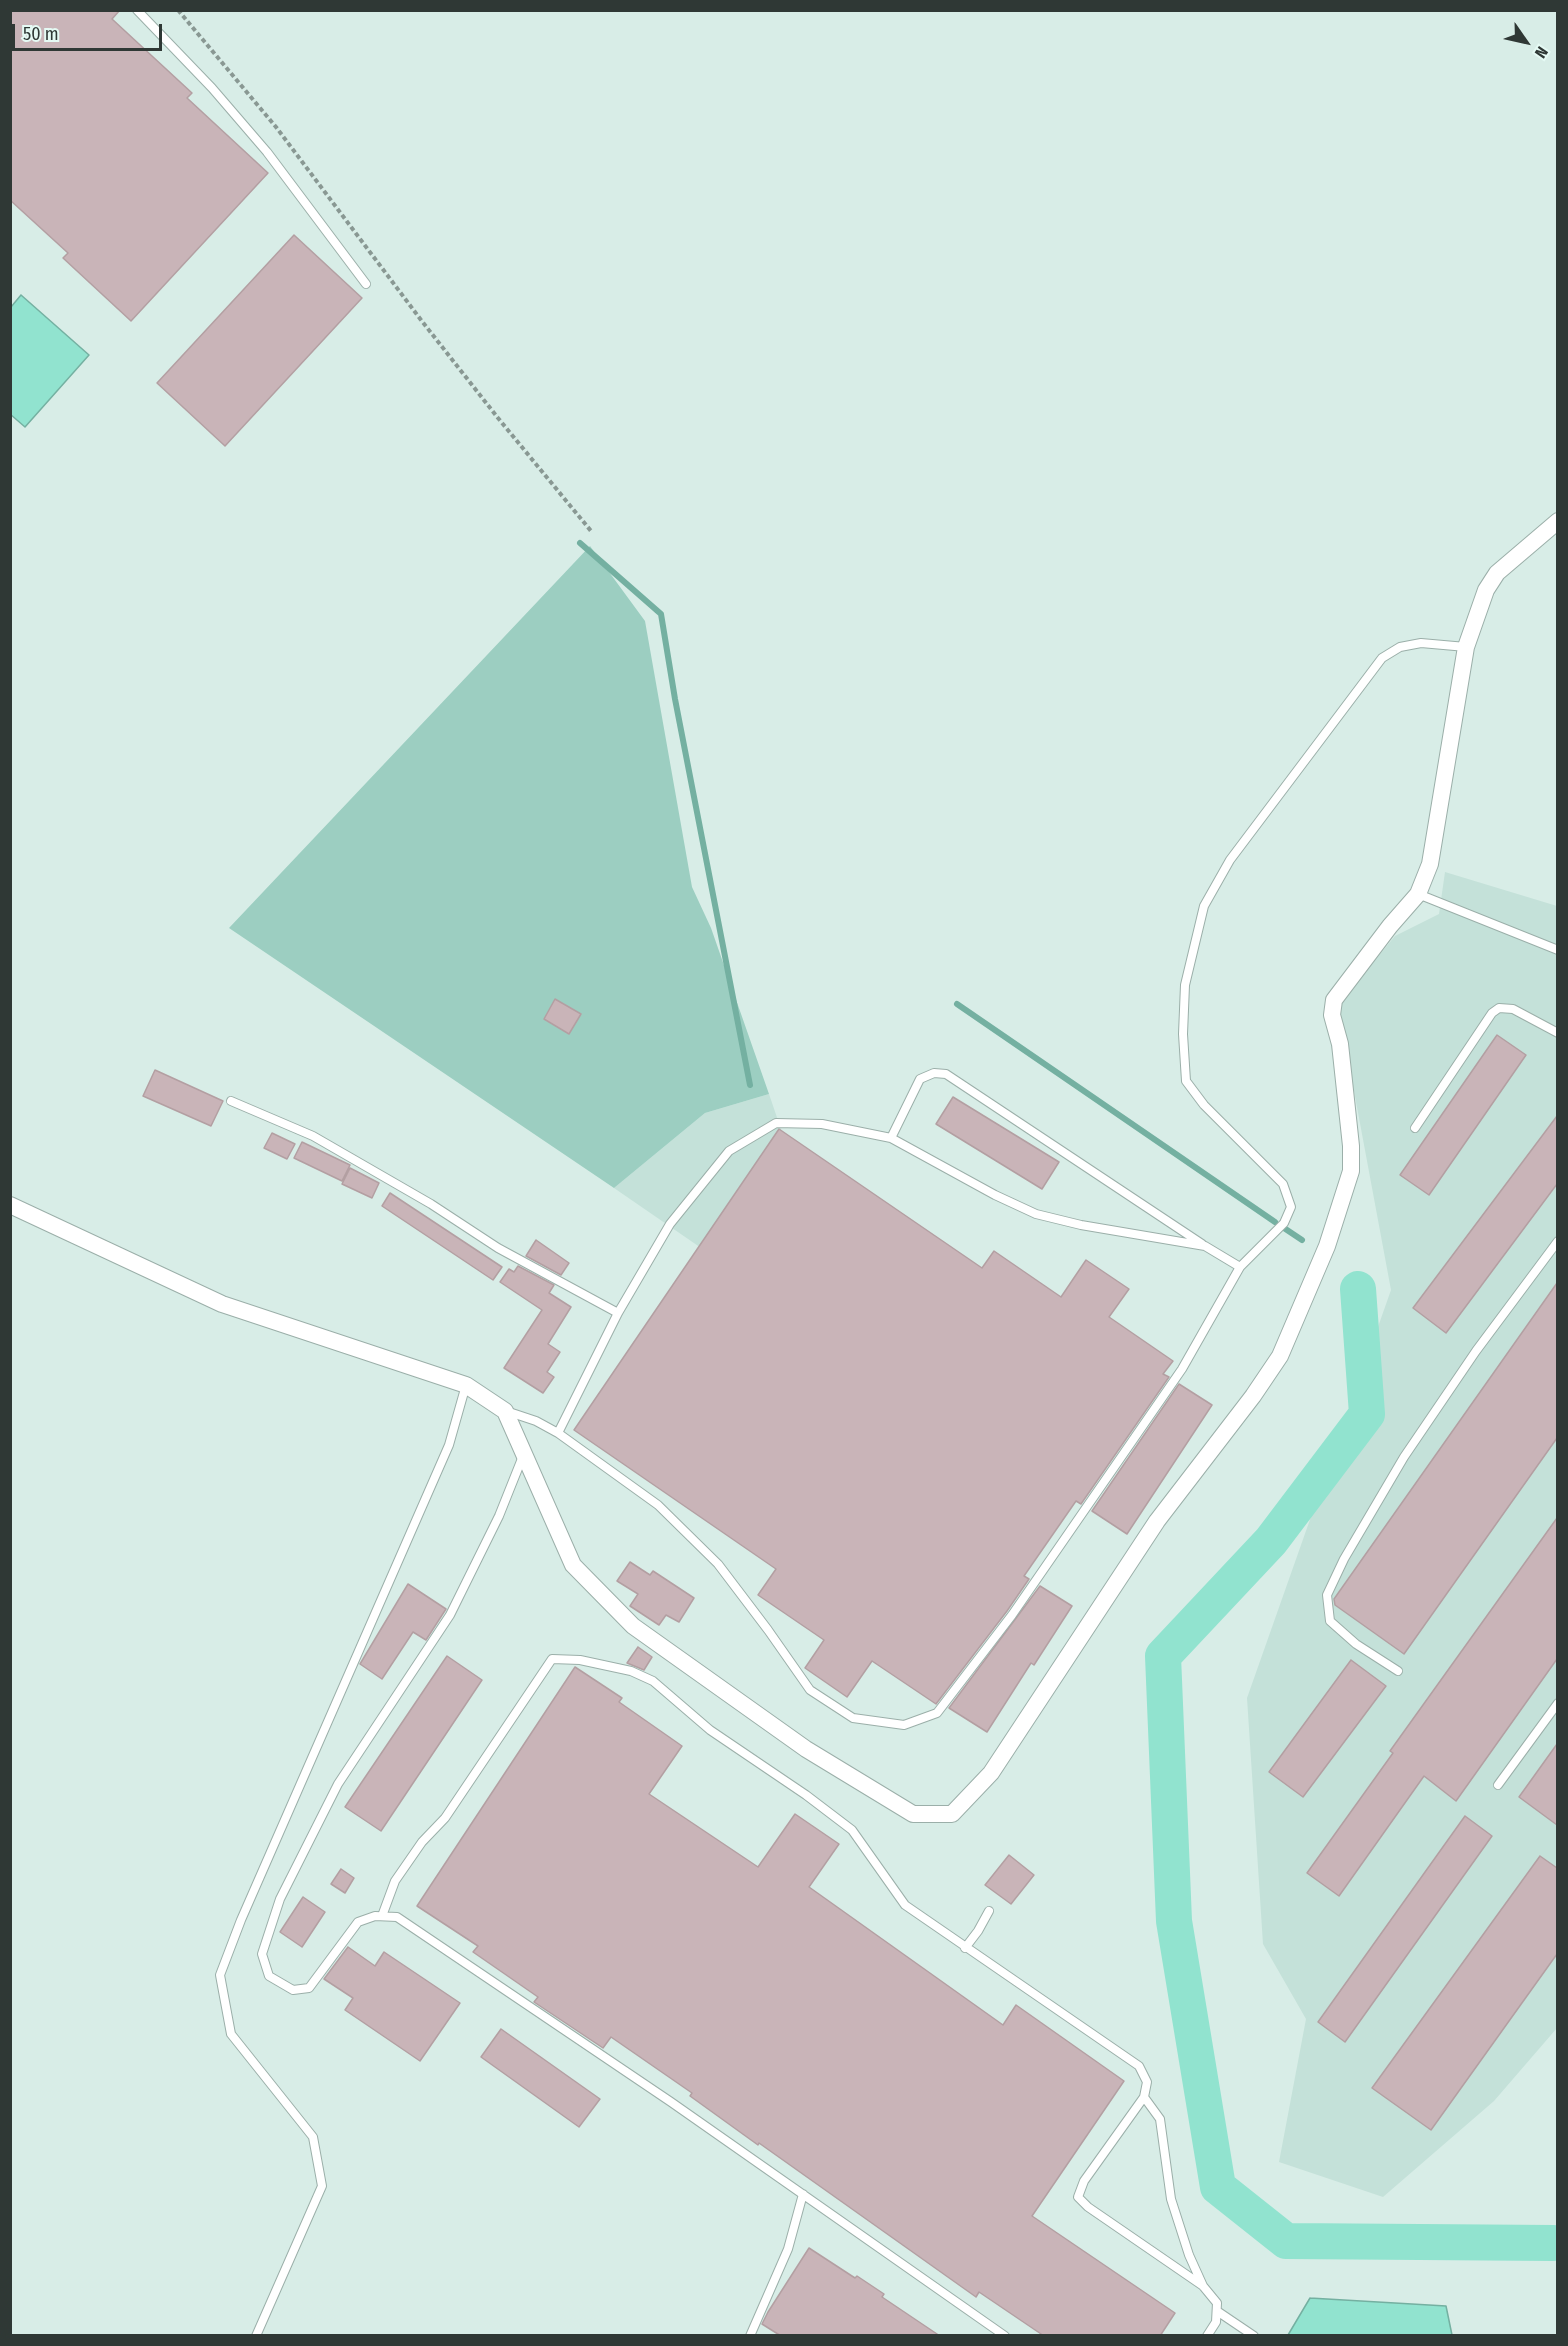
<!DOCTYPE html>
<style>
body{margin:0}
#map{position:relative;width:1568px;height:2346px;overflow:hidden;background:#d8ede7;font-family:"Fira Sans Condensed",sans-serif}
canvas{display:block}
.frame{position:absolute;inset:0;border:12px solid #2f3835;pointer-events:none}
.north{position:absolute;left:1496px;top:12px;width:60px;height:60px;-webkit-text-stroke:4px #e5faf4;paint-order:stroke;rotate:124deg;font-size:16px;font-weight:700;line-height:24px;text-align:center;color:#2f3835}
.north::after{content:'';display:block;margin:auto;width:21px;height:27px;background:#2f3835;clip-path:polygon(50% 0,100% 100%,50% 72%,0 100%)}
.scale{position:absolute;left:12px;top:24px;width:150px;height:27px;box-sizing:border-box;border:3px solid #2f3835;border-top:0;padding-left:8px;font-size:18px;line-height:21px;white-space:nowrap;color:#2f3835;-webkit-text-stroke:4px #e5faf4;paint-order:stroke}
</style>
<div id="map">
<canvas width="1568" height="2346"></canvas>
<div class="frame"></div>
<div class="north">N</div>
<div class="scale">50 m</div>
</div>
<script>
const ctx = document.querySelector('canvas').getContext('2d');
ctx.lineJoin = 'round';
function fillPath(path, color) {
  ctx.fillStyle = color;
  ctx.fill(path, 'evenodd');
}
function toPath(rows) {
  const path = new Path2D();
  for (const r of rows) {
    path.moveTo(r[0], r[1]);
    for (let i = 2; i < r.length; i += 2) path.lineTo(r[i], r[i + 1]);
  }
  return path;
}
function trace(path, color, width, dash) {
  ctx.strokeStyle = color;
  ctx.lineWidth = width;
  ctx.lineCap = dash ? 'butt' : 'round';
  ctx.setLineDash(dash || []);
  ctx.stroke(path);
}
fillPath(toPath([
 [1445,872,1557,906,1557,2028,1494,2101,1383,2197,1279,2162,1306,2019,1263,1944,1247,1698,1391,1290,1338,1005,1395,936,1439,914],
 [769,1094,858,1356,614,1188,705,1113]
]), '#c4e1d9');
fillPath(toPath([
 [590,546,645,621,692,887,711,928,769,1094,705,1113,614,1188,229,928]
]), '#9ccec1');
const water = toPath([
 [21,295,89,355,25,427,10,414,11,307,21,295],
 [1310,2298,1446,2306,1452,2335,1288,2335,1310,2298]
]);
fillPath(water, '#91e3cf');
trace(water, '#74b0a1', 1.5);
trace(toPath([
 [580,543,661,614,675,699,750,1085],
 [957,1004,1275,1222],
 [1284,1228,1302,1240]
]), '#74b0a1', 6);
trace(toPath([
 [1358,1289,1367,1414,1271,1541,1163,1656,1174,1921,1218,2187,1286,2241,1553,2243]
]), '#91e3cf', 36);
const building = toPath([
 [10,10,120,10,112,19,192,93,187,98,268,173,131,321,63,258,68,253,10,200,10,10],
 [294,235,362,298,225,446,157,383,294,235],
 [555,999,581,1014,569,1034,544,1019,555,999],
 [1497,1035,1526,1055,1429,1195,1400,1175,1497,1035],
 [155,1070,223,1101,211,1126,143,1096,155,1070],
 [953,1097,1059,1162,1042,1189,936,1124,953,1097],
 [1557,1116,1557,1184,1446,1333,1413,1308,1557,1116],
 [779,1129,982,1268,994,1251,1061,1297,1086,1260,1129,1289,1109,1317,1173,1361,1163,1374,1169,1377,1081,1504,1076,1501,1024,1576,1029,1579,1007,1611,936,1704,872,1661,847,1697,805,1668,824,1640,758,1595,776,1569,574,1430,779,1129],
 [272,1133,295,1144,287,1159,264,1148,272,1133],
 [302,1142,350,1165,342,1181,294,1158,302,1142],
 [350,1168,379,1183,372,1198,342,1184,350,1168],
 [390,1193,502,1267,493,1280,382,1206,390,1193],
 [536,1240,569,1263,561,1275,526,1256,536,1240],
 [518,1266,554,1285,549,1293,571,1307,548,1344,560,1352,547,1372,554,1377,543,1393,504,1368,542,1310,500,1282,509,1269,514,1272,518,1266],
 [1557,1283,1557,1438,1404,1654,1335,1605,1334,1599,1557,1283],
 [1179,1384,1212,1405,1127,1534,1092,1511,1179,1384],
 [1557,1518,1557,1659,1456,1801,1424,1776,1339,1896,1307,1873,1393,1753,1390,1751,1557,1518],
 [630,1562,650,1575,653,1571,694,1598,679,1622,666,1615,659,1625,630,1606,638,1594,617,1581,630,1562],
 [408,1584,446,1609,426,1640,413,1632,382,1679,360,1664,408,1584],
 [1040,1586,1072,1606,1034,1665,1031,1663,987,1732,949,1708,1040,1586],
 [638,1647,652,1657,644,1670,627,1663,638,1647],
 [447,1656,482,1680,381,1831,345,1807,447,1656],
 [1351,1660,1386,1686,1303,1797,1269,1772,1351,1660],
 [575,1667,622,1698,619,1702,682,1746,649,1794,758,1867,795,1814,839,1844,809,1887,1003,2025,1016,2005,1124,2081,1032,2216,1175,2313,1160,2336,1044,2336,979,2292,976,2297,759,2143,758,2145,690,2096,692,2093,611,2037,603,2048,534,2002,538,1997,473,1952,478,1946,417,1906,575,1667],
 [1557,1744,1557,1825,1519,1797,1557,1744],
 [1465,1816,1492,1836,1345,2042,1318,2022,1465,1816],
 [1009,1855,1034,1875,1011,1904,985,1885,1009,1855],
 [1540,1856,1557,1868,1557,1954,1431,2130,1372,2088,1540,1856],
 [341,1869,354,1878,345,1893,331,1884,341,1869],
 [303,1897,325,1912,302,1947,280,1932,303,1897],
 [348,1947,375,1966,384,1952,460,2003,420,2061,345,2010,353,1998,324,1979,348,1947],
 [501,2029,600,2099,579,2127,481,2057,501,2029],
 [809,2248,855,2278,857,2276,884,2294,882,2297,940,2336,781,2336,762,2324,768,2312,809,2248]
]);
fillPath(building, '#c9b4b8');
trace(building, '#b39fa2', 1.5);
const service = toPath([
 [137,10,212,88,267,152,366,284],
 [1418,894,1558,950],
 [231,1101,313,1136,431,1204,498,1248,618,1313],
 [1415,1128,1492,1013,1499,1008,1513,1009,1558,1033],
 [891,1138,920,1079,934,1073,946,1074,1202,1244],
 [506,1411,536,1421,558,1433,658,1505,718,1564,768,1630,810,1690,853,1718,904,1725,937,1713,1012,1615,1182,1369,1240,1267,1284,1223,1291,1207,1283,1184,1204,1105,1186,1081,1183,1034,1185,985,1204,906,1230,860,1382,658,1400,647,1421,643,1466,647],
 [558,1433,618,1313,670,1224,729,1151,776,1123,822,1124,891,1138,995,1195,1036,1214,1081,1225,1205,1246,1240,1267],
 [523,1456,499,1516,450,1615,338,1784,280,1899,262,1954,269,1976,293,1990,309,1988,358,1922,375,1916,397,1917,671,2102,1005,2336],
 [1398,1671,1356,1644,1330,1621,1327,1595,1344,1559,1404,1457,1476,1351,1558,1241],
 [1498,1785,1558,1703],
 [382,1916,395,1881,422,1842,445,1818,552,1659,580,1660,631,1671,653,1681,710,1730,806,1795,852,1830,905,1905,1139,2066,1147,2082,1144,2097,1084,2181,1078,2197,1088,2207,1203,2286,1217,2303,1216,2322,1207,2336],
 [965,1948,978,1931,989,1911],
 [1144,2097,1160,2119,1171,2199,1189,2255,1203,2286],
 [1217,2311,1254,2336],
 [256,2336,322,2186,313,2137,231,2034,220,1975,241,1920,449,1445,466,1385],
 [750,2336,788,2249,803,2194]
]);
const minor = toPath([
 [10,1205,222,1304,466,1385,505,1411,573,1565,633,1626,806,1749,913,1814,952,1814,991,1773,1157,1521,1253,1396,1280,1356,1327,1246,1351,1171,1351,1146,1340,1044,1332,1015,1334,1000,1390,926,1418,894,1430,864,1466,647,1486,590,1497,573,1558,521]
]);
trace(service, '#9bafa9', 10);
trace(minor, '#9bafa9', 18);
trace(toPath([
 [178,10,276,127,421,320,498,418,591,531]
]), '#899893', 4, [4.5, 3]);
trace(service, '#fff', 8);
trace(minor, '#fff', 16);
</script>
